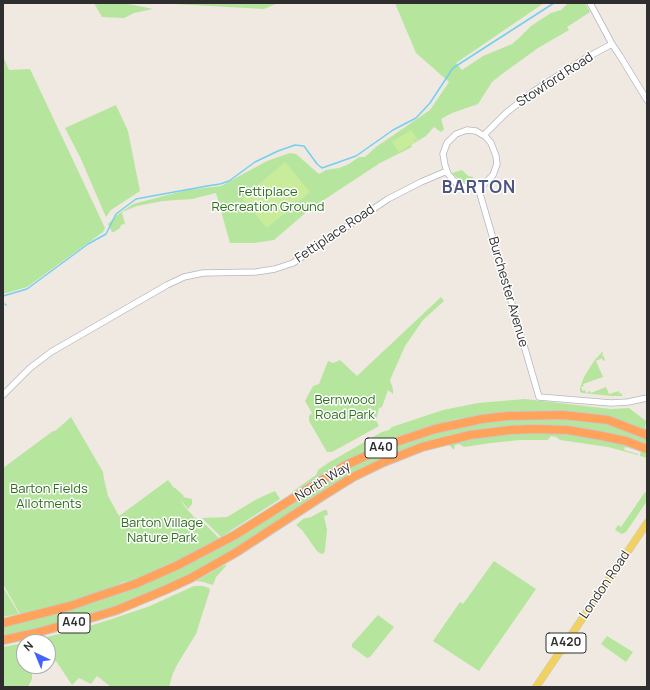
<!DOCTYPE html>
<style>
body{margin:0}
#map{position:relative;width:650px;height:690px;overflow:hidden;background:#efe9e1;font-family:Manrope,sans-serif}
canvas{display:block}
.frame{position:absolute;inset:0;border:4px solid #2e2e2e;pointer-events:none}
.north{position:absolute;left:16px;top:634px;width:40px;height:40px;box-sizing:border-box;background:#fff;border:1px solid #ababab;border-radius:50%;rotate:316deg;font-size:11px;font-weight:700;line-height:16px;text-align:center;color:#2e2e2e}
.north::after{content:'';display:block;margin:auto;width:14px;height:18px;background:#4264fb;clip-path:polygon(50% 0,100% 100%,50% 72%,0 100%)}
</style>
<div id="map">
<canvas width="650" height="690"></canvas>
<div class="frame"></div>
<div class="north">N</div>
</div>
<script>
const ctx = document.querySelector('canvas').getContext('2d');
ctx.lineJoin = 'round';
function fillPath(path, color) {
  ctx.fillStyle = color;
  ctx.fill(path, 'evenodd');
}
function toPath(rows) {
  const path = new Path2D();
  for (const r of rows) {
    path.moveTo(r[0], r[1]);
    for (let i = 2; i < r.length; i += 2) path.lineTo(r[i], r[i + 1]);
  }
  return path;
}
function trace(path, color, width, dash) {
  ctx.strokeStyle = color;
  ctx.lineWidth = width;
  ctx.lineCap = dash ? 'butt' : 'round';
  ctx.setLineDash(dash || []);
  ctx.stroke(path);
}
function write(font, color, halo, rows, align = 'center') {
  ctx.font = font + ' Manrope,sans-serif';
  ctx.lineWidth = 3;
  ctx.setLineDash([]);
  ctx.textBaseline = 'middle';
  ctx.strokeStyle = halo;
  ctx.fillStyle = color;
  for (const [text, x, y, turn = 0] of rows) {
    ctx.save();
    ctx.translate(x, y);
    ctx.rotate((+turn || 0) * Math.PI / 180);
    ctx.textAlign = isNaN(turn) ? turn : align;
    if (halo) ctx.strokeText(text, 0, 0);
    ctx.fillText(text, 0, 0);
    ctx.restore();
  }
}
fillPath(toPath([
 [94,3,124,3,153,9,134,13,124,18,102,17],
 [156,3,278,3,264,9],
 [395,3,544,3,456,63,462,70,483,56,512,44,519,38,531,26,551,13,561,10,568,3,585,3,590,12,567,27,569,30,538,48,502,74,492,82,478,104,452,113,441,119,444,129,441,132,434,127,426,136,411,145,412,147,380,163,310,209,274,240,254,243,230,243,216,193,192,199,163,201,137,206,122,212,125,224,121,225,120,228,114,232,112,232,108,224,117,215,133,204,187,190,221,186,267,161,290,153,296,154,319,174,326,170,339,168,349,164,359,157,365,157,376,147,430,110,449,82,416,53],
 [3,56,9,70,30,69,105,228,103,232,27,287,3,294],
 [116,105,128,131,140,191,111,210,106,217,80,157,65,128],
 [462,170,468,176,473,177,475,184,462,182,452,173],
 [441,297,444,301,423,320,405,346,390,380,393,389,393,394,388,390,382,407,379,408,376,420,379,426,332,452,327,452,309,421,309,416,312,413,305,401,313,386,319,384,328,361,333,363,340,360,357,376],
 [602,352,603,352,602,356,603,355,605,360,603,361,602,358,596,361,603,377,583,384,584,386,581,387,583,391,585,390,586,393,590,391,591,393,606,387,609,394,619,391,620,394,622,393,622,396,611,396,583,393,580,392,580,388,584,377,594,361],
 [525,399,611,409,629,408,646,421,645,428,647,430,610,417,559,411,515,412,456,419,419,430,374,447,353,458,289,498,288,496,292,493,292,492,316,475,318,470,328,463,382,432,389,430,392,427,443,410,478,403],
 [71,417,103,472,104,479,108,496,119,516,168,480,174,488,175,488,184,496,183,497,192,499,192,504,188,509,180,499,185,507,194,517,206,525,219,538,182,558,153,571,154,573,139,580,123,582,88,598,24,615,23,613,20,614,3,584,3,468,53,431,55,431],
 [554,417,604,424,614,426,639,436,647,438,647,444,628,438,513,426,471,431,420,444,394,454,362,469,240,547,199,570,172,583,143,596,85,616,22,633,3,636,3,625,148,581,346,468,422,435,502,419],
 [508,432,542,432,578,435,618,442,647,452,647,458,640,456,641,451,625,447,624,450,638,454,638,455,608,447,560,440,556,437,551,436,548,440,520,440,491,443,464,447,459,444,455,445,454,450,447,443],
 [275,491,280,499,221,537,202,518,227,517,257,499],
 [645,492,647,494,647,501,626,532,622,534,615,530,618,525,621,527],
 [324,510,327,510,328,515,324,516,327,530,325,550,324,553,321,554,317,551,302,530,296,525,303,519,311,517],
 [494,561,536,589,479,671,433,641,460,602,463,604],
 [227,565,216,577,213,585,203,582,196,581,222,566],
 [194,586,203,586,209,588,210,590,196,634,178,663,173,673,169,687,111,687,97,676,91,684,79,678,72,685,56,661,46,668,43,666,48,666,48,642,26,642,80,629,112,619,150,606],
 [3,587,19,614,3,617],
 [378,615,394,627,370,657,367,658,352,647,352,644],
 [607,636,633,652,626,662,601,644],
 [24,643,24,666,35,666,32,669,32,679,28,687,3,687,3,647]
]), '#b6e59e');
fillPath(toPath([
 [411,130,418,140,416,141,413,137,415,142,399,152,392,142],
 [285,162,310,192,267,228,242,198]
]), '#c9ec9a');
trace(toPath([
 [3,296,27,289,88,244,106,234,116,214,136,199,207,186,220,184,229,181,255,162,278,151,295,145,304,146,317,164,322,168,356,156,393,130,416,118,430,103,453,68,554,3],
 [5,304,6,305]
]), '#75cff0', 1.5);
const minor = toPath([
 [590,3,612,44,620,56,647,100],
 [467,130,476,131,486,137,491,143,496,156,497,164,493,175,483,185,478,187,469,188,457,184,448,174,445,165,443,154,447,143,456,134,467,130],
 [484,135,506,113,534,91,586,58,612,44],
 [478,187,539,397,611,403,628,402,647,398],
 [3,395,30,368,51,352,167,285,184,277,203,273,256,272,275,269,293,263,388,199,421,182,447,171]
]);
const major = toPath([
 [536,687,647,523]
]);
const highway = toPath([
 [3,623,70,606,90,599,135,584,178,565,235,535,346,465,396,442,435,429,482,419,508,416,563,415,608,420,647,435],
 [3,640,31,634,94,617,117,610,165,590,191,578,235,553,321,497,353,477,384,462,422,447,470,435,510,430,535,429,568,430,602,436,626,441,647,449]
]);
trace(minor, '#b4b7c1', 7);
trace(major, '#c9c9c9', 8);
trace(highway, '#c9c9c9', 10);
trace(minor, '#fff', 5.5);
trace(major, '#f2d163', 7);
trace(highway, '#ffa35c', 8);
for (const [x, y, w] of [
 [381,448,32],
 [74,623,32],
 [566,643,40]
]) {
  const box = new Path2D();
  box.roundRect(x - w / 2, y - 10, w, 20, 3);
  ctx.fillStyle = '#fff';
  ctx.fill(box);
  trace(box, '#2e2e2e', 1);
}
write('bold 12px', '#2e2e2e', null, [
 ["A40",381,448],
 ["A40",74,623],
 ["A420",566,643]
]);
write('13px', '#2e2e2e', '#fff', [
 ["Stowford Road",555,80,-33],
 ["Fettiplace Road",335,234,-34],
 ["Burchester Avenue",508,292,74],
 ["North Way",323,482,-32],
 ["London Road",605,585,-56]
]);
write('13px', '#2c6e1b', '#fff', [
 ["Fettiplace",268,192],
 ["Recreation Ground",268,207],
 ["Bernwood",345,400],
 ["Road Park",345,415],
 ["Barton Fields",49,489],
 ["Allotments",49,504],
 ["Barton Village",162,523],
 ["Nature Park",162,538]
]);
ctx.letterSpacing = '1px';
write('bold 17px', '#4d5680', '#fff', [
 ["BARTON",479,188]
]);
ctx.letterSpacing = '0px';
</script>
